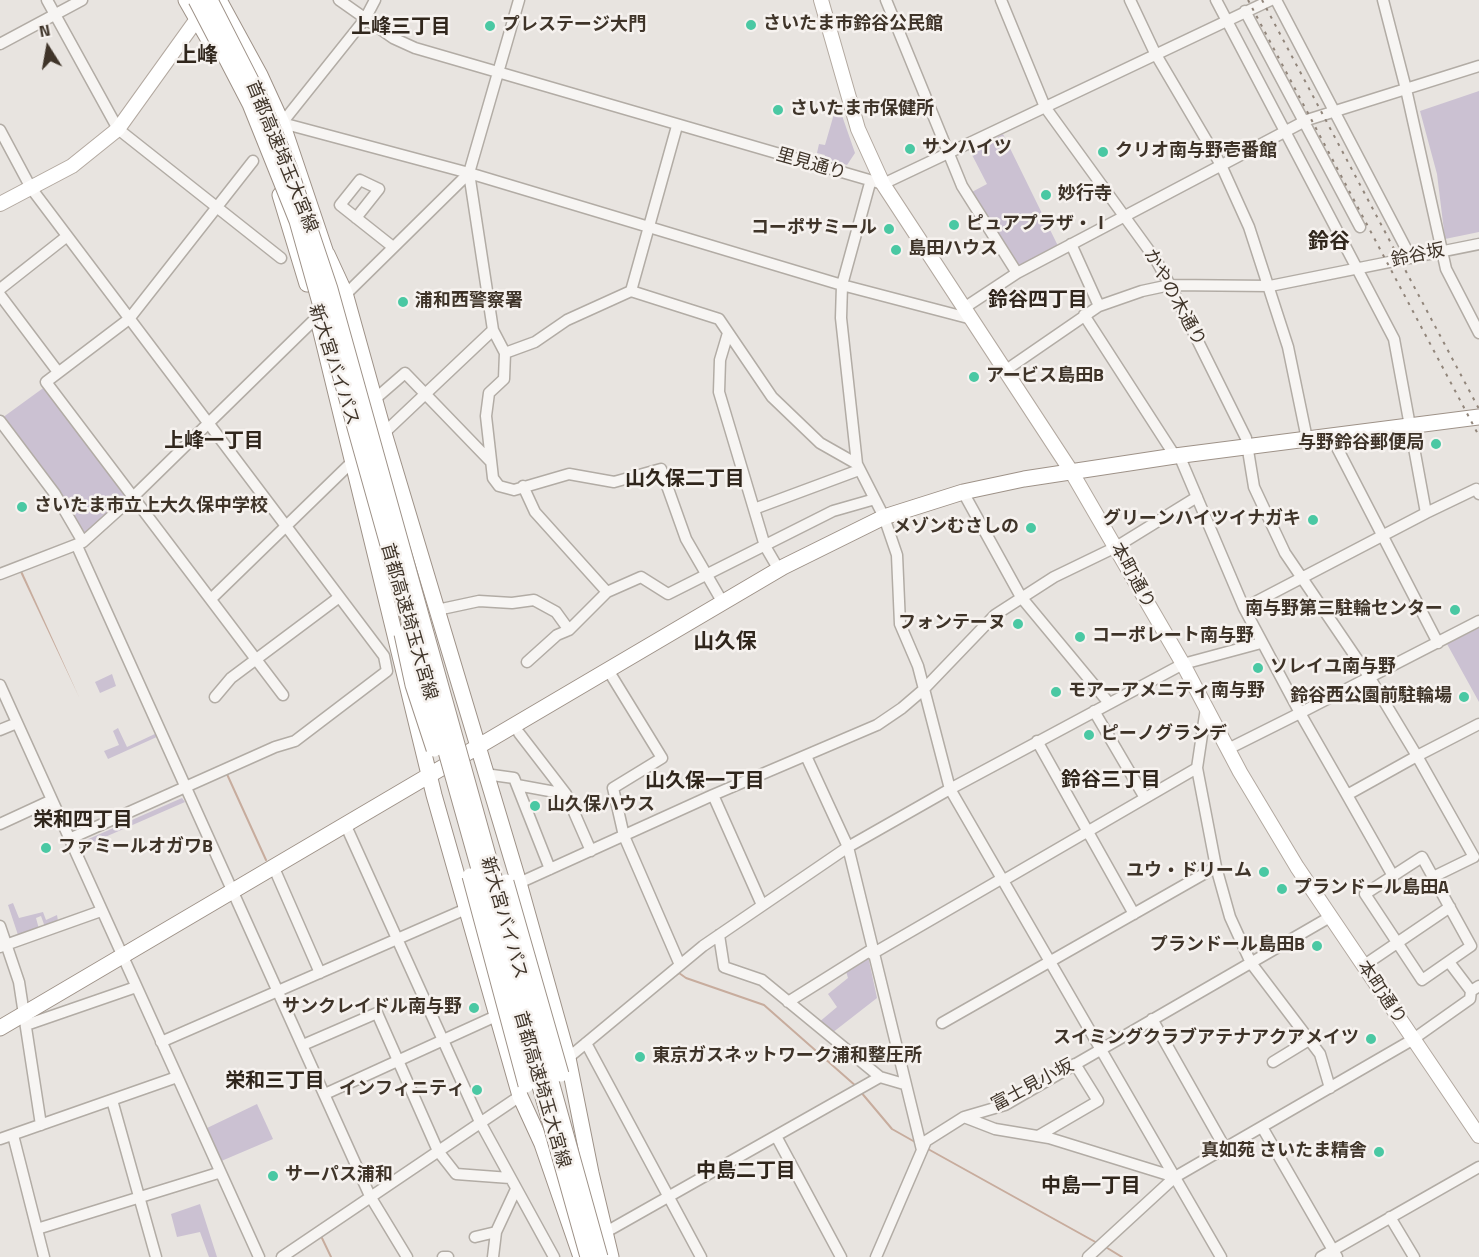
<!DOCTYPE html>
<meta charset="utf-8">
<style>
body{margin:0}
#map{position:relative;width:1479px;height:1257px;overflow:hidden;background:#e8e4e0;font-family:"Titillium Web",sans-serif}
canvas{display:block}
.north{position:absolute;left:18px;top:18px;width:60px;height:60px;-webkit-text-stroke:4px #f6f2ef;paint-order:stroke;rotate:349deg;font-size:16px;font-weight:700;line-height:24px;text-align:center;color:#3f3429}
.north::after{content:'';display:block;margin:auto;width:21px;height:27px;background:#3f3429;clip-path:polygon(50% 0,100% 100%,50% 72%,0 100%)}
</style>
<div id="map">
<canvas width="1479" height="1257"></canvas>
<div class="north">N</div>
</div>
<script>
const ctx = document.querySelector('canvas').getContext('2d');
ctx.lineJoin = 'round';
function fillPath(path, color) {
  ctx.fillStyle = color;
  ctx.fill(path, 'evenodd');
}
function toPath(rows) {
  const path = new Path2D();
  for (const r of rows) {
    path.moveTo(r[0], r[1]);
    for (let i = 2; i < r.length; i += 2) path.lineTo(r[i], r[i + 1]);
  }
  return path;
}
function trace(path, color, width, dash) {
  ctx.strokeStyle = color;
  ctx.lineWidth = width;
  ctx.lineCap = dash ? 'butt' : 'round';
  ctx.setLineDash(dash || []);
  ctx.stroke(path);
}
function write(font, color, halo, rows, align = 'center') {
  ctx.font = font + ' "Titillium Web","Noto Sans JP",sans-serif';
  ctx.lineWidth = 5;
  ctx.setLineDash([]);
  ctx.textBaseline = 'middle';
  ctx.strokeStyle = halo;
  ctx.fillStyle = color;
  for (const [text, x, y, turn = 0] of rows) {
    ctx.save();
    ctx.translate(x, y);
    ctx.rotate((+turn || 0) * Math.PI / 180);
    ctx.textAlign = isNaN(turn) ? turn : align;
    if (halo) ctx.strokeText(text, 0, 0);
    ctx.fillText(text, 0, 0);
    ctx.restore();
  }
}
fillPath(toPath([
 [1479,91,1479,232,1445,239,1437,174,1420,111],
 [836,107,839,107,855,153,847,165,824,158,825,155,817,153,819,144,825,145],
 [1003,134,1059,248,1020,271,970,193,987,184,970,151],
 [46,386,124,487,125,498,87,534,82,533,2,418],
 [1479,628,1479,702,1447,644],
 [112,674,116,686,100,693,95,682],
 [118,728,127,747,157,733,159,736,108,759,104,751,119,745,113,731],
 [182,798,185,802,80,848,77,844],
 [13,903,19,918,43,912,46,920,57,915,58,921,45,927,41,916,36,918,39,929,19,938,8,905],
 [868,956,877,998,832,1033,818,1023,837,1007,828,994,848,978,845,968],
 [257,1104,273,1139,219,1162,205,1129],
 [200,1204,217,1257,209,1257,200,1232,177,1237,171,1214]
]), '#cbc1d2');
fillPath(toPath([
 [22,571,79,697,20,572]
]), '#c7ac9d');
trace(toPath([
 [226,772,266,860],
 [671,979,679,973,686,978,764,1005,857,1087],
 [860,1091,892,1129,915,1142],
 [928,1149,1099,1244],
 [321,1236,331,1257],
 [1104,1246,1122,1257]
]), '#c7ac9d', 2);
const minor = toPath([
 [47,0,118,129,281,258],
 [339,0,393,38,415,48,883,184,1271,0],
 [375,0,365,19,282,123,469,173,842,285,972,319],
 [886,0,962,186,1017,273],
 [1001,0,1045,107,1156,260,1170,285,1246,438,1254,487,1285,553,1370,678,1417,756,1479,724],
 [1130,0,1155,53,1221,165,1249,227,1288,347,1307,439],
 [1216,0,1394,339,1426,513],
 [1276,0,1411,258],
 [1383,0,1406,89,1446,269,1479,333],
 [1245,11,1360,227],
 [0,44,82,0],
 [0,130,31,188,384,656,387,671,295,741,275,747,69,839],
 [253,161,129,319,46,382,283,695],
 [870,183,842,285,841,318,857,464,884,517,897,555,900,624,918,666,950,789,1221,1257],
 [356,218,379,189,360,180,340,205,393,247],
 [1071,244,1099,306],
 [0,289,66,237],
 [631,291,719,319,772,397,820,443,857,464],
 [0,295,58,372],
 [343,297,469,173],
 [964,308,1017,273,1307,120,1479,66],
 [1084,315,1175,456],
 [493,330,469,173,519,0],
 [728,333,720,360,719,392,765,546,779,570],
 [505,353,535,342,567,320,631,291,677,126],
 [1006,370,1099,306,1142,291,1170,285,1270,286,1479,244],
 [375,399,405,373,491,462],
 [0,421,55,494,83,542],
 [384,433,493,330,505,353,504,379,489,393,486,416,493,478,499,486,514,490,569,474,614,482,661,469,686,539,723,603],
 [1331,436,1438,643],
 [1179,455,1244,608,1300,713,1479,621],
 [523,486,535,512,607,592],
 [963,492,1021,597,1109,703],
 [754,509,859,470],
 [77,546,370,1196,407,1257],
 [0,574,83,542,133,497,317,317],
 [211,599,352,462],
 [1244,608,1426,513,1476,489,1479,494],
 [437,610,479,601,512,603,534,600,556,612,569,630],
 [527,662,557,635,569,630,607,592,641,577,668,594,833,511,875,499],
 [608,670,662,758,613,788,624,836,680,965],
 [0,685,259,1257],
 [215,697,231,678,338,598],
 [1206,708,1197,768,1216,867,1230,917,1251,963,1320,1054,1330,1088],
 [1094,711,1145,798],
 [0,730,17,723],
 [519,733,566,794,591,851],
 [1037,741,1134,914],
 [1228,749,1300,713,1347,795,1417,756,1474,857,1433,877,1471,946,1422,980,1365,894,1422,857,1433,877],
 [806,756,848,847,922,1150],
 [485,774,514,778,550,869],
 [517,785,566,794],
 [1347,795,1393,876],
 [0,824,52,800],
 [346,826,480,1122,554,1257],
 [274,868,320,973],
 [1004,880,1197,768],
 [519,883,713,795],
 [762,905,713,795,877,725,902,708,923,690,995,615,1054,577,1116,547,1197,497],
 [0,926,19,982,41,1125],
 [719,935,724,967,762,980,880,1077,904,1084],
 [0,947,101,911],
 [872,954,1003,878],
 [1449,962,1471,991],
 [1363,966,1450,907],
 [788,1002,871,950],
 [1152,1019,1225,1148],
 [942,1023,1216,867],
 [26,1025,136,987],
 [161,1042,466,909],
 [586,1043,701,1257],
 [303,1045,377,1013,438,1151,456,1174,510,1178],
 [568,1058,703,946,848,847,950,789,1183,664,1261,643],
 [1273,1062,1309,1040],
 [325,1094,496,1016],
 [112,1100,156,1257],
 [964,1117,1005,1105,1330,917],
 [1262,1127,1337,1257],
 [13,1135,44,1257],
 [776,1136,841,1257],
 [1038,1136,1098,1101,1075,1064],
 [0,1139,177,1077],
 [1390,1217,1414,1257],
 [37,1229,218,1173],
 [606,1232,880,1077],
 [475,1237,496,1232],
 [282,1257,520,1096],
 [443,1257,448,1257],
 [493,1257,496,1232,516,1189],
 [876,1257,926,1141,964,1117,995,1129,1049,1138,1175,1177],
 [1088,1257,1175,1177,1412,1040,1470,999,1471,991,1479,986],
 [1321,1257,1479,1167]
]);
const major = toPath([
 [821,0,858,129,883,184,1071,471,1183,664,1240,772,1297,867,1479,1136],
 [0,204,72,166,118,129,202,12]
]);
const highway = toPath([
 [186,0,210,42],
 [219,0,260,75,282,123,329,262],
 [280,195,307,284],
 [327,254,345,293,384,433,519,883,568,1058,591,1173,611,1257],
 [320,328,434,795,520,1096,542,1144,581,1257],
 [0,1028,783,567,884,517,963,492,1024,479,1175,456,1479,417]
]);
trace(minor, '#b2aca5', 13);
trace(major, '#b3a9a0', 16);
trace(highway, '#9e9288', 17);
trace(minor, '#f7f5f3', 10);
trace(major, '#fff', 14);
trace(highway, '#fff', 15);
trace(toPath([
 [1248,0,1479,436],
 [1262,0,1479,409]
]), '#91857a', 2, [3, 6]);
const highwayBridge = toPath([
 [196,0,250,104,297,221,588,1257],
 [210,0,260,98,289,167,330,289,600,1257],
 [402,634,413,685,434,749],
 [470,876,526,1085],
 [506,882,561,1074]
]);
trace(highwayBridge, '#9e9288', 17, []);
trace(highwayBridge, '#fff', 15);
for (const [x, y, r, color] of [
 [751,25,6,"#4ac8a3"],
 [490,26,6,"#4ac8a3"],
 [778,110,6,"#4ac8a3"],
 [910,149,6,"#4ac8a3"],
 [1103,152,6,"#4ac8a3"],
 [1046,195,6,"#4ac8a3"],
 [954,225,6,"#4ac8a3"],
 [889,229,6,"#4ac8a3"],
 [896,250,6,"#4ac8a3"],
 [403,302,6,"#4ac8a3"],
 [974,377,6,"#4ac8a3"],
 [1436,444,6,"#4ac8a3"],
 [22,507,6,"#4ac8a3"],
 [1313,520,6,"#4ac8a3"],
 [1031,528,6,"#4ac8a3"],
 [1455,610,6,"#4ac8a3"],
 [1018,624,6,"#4ac8a3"],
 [1080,637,6,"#4ac8a3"],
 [1258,668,6,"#4ac8a3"],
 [1056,692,6,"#4ac8a3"],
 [1464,697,6,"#4ac8a3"],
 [1089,735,6,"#4ac8a3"],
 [535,806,6,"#4ac8a3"],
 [46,848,6,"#4ac8a3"],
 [1264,872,6,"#4ac8a3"],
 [1282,889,6,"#4ac8a3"],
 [1317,946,6,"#4ac8a3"],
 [474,1008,6,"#4ac8a3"],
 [1371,1039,6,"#4ac8a3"],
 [640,1057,6,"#4ac8a3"],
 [477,1090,6,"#4ac8a3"],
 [1379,1152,6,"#4ac8a3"],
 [273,1176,6,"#4ac8a3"]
]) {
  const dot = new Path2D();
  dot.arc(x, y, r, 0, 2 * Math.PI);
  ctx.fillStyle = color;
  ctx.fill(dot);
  trace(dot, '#f6f2ef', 2);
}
write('bold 18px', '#3f3429', '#f6f2ef', [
 ["さいたま市鈴谷公民館",763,25],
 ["プレステージ大門",502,26],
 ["さいたま市保健所",790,110],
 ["サンハイツ",922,149],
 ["クリオ南与野壱番館",1115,152],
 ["妙行寺",1058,195],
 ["ピュアプラザ・Ⅰ",966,225],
 ["コーポサミール",877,229,"right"],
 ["島田ハウス",908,250],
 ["浦和西警察署",415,302],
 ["アービス島田B",986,377],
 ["与野鈴谷郵便局",1424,444,"right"],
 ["さいたま市立上大久保中学校",34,507],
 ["グリーンハイツイナガキ",1301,520,"right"],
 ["メゾンむさしの",1019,528,"right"],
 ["南与野第三駐輪センター",1443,610,"right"],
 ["フォンテーヌ",1006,624,"right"],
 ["コーポレート南与野",1092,637],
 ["ソレイユ南与野",1270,668],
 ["モアーアメニティ南与野",1068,692],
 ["鈴谷西公園前駐輪場",1452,697,"right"],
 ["ピーノグランデ",1101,735],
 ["山久保ハウス",547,806],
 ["ファミールオガワB",58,848],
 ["ユウ・ドリーム",1252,872,"right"],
 ["プランドール島田A",1294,889],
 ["プランドール島田B",1305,946,"right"],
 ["サンクレイドル南与野",462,1008,"right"],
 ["スイミングクラブアテナアクアメイツ",1359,1039,"right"],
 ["東京ガスネットワーク浦和整圧所",652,1057],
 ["インフィニティ",465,1090,"right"],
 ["真如苑 さいたま精舎",1367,1152,"right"],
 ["サーパス浦和",285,1176]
], 'left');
write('18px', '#3f3429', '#f6f2ef', [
 ["首都高速埼玉大宮線",281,157,68],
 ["里見通り",811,165,16],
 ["鈴谷坂",1418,256,-12],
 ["かやの木通り",1174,298,61],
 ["新大宮バイパス",333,365,72],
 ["本町通り",1132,576,61],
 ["首都高速埼玉大宮線",408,622,74],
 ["新大宮バイパス",503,918,74],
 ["本町通り",1381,993,56],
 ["富士見小坂",1033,1086,-28],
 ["首都高速埼玉大宮線",541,1090,74]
]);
write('bold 20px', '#30261c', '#f6f2ef', [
 ["上峰三丁目",401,28],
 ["鈴谷四丁目",1038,301],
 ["上峰一丁目",214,442],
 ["山久保二丁目",685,480],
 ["鈴谷三丁目",1111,781],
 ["山久保一丁目",705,782],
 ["栄和四丁目",83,821],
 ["栄和三丁目",275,1082],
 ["中島二丁目",746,1172],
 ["中島一丁目",1091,1187]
]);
write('bold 21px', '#30261c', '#f6f2ef', [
 ["上峰",197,57],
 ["鈴谷",1329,243],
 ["山久保",725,643]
]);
</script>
